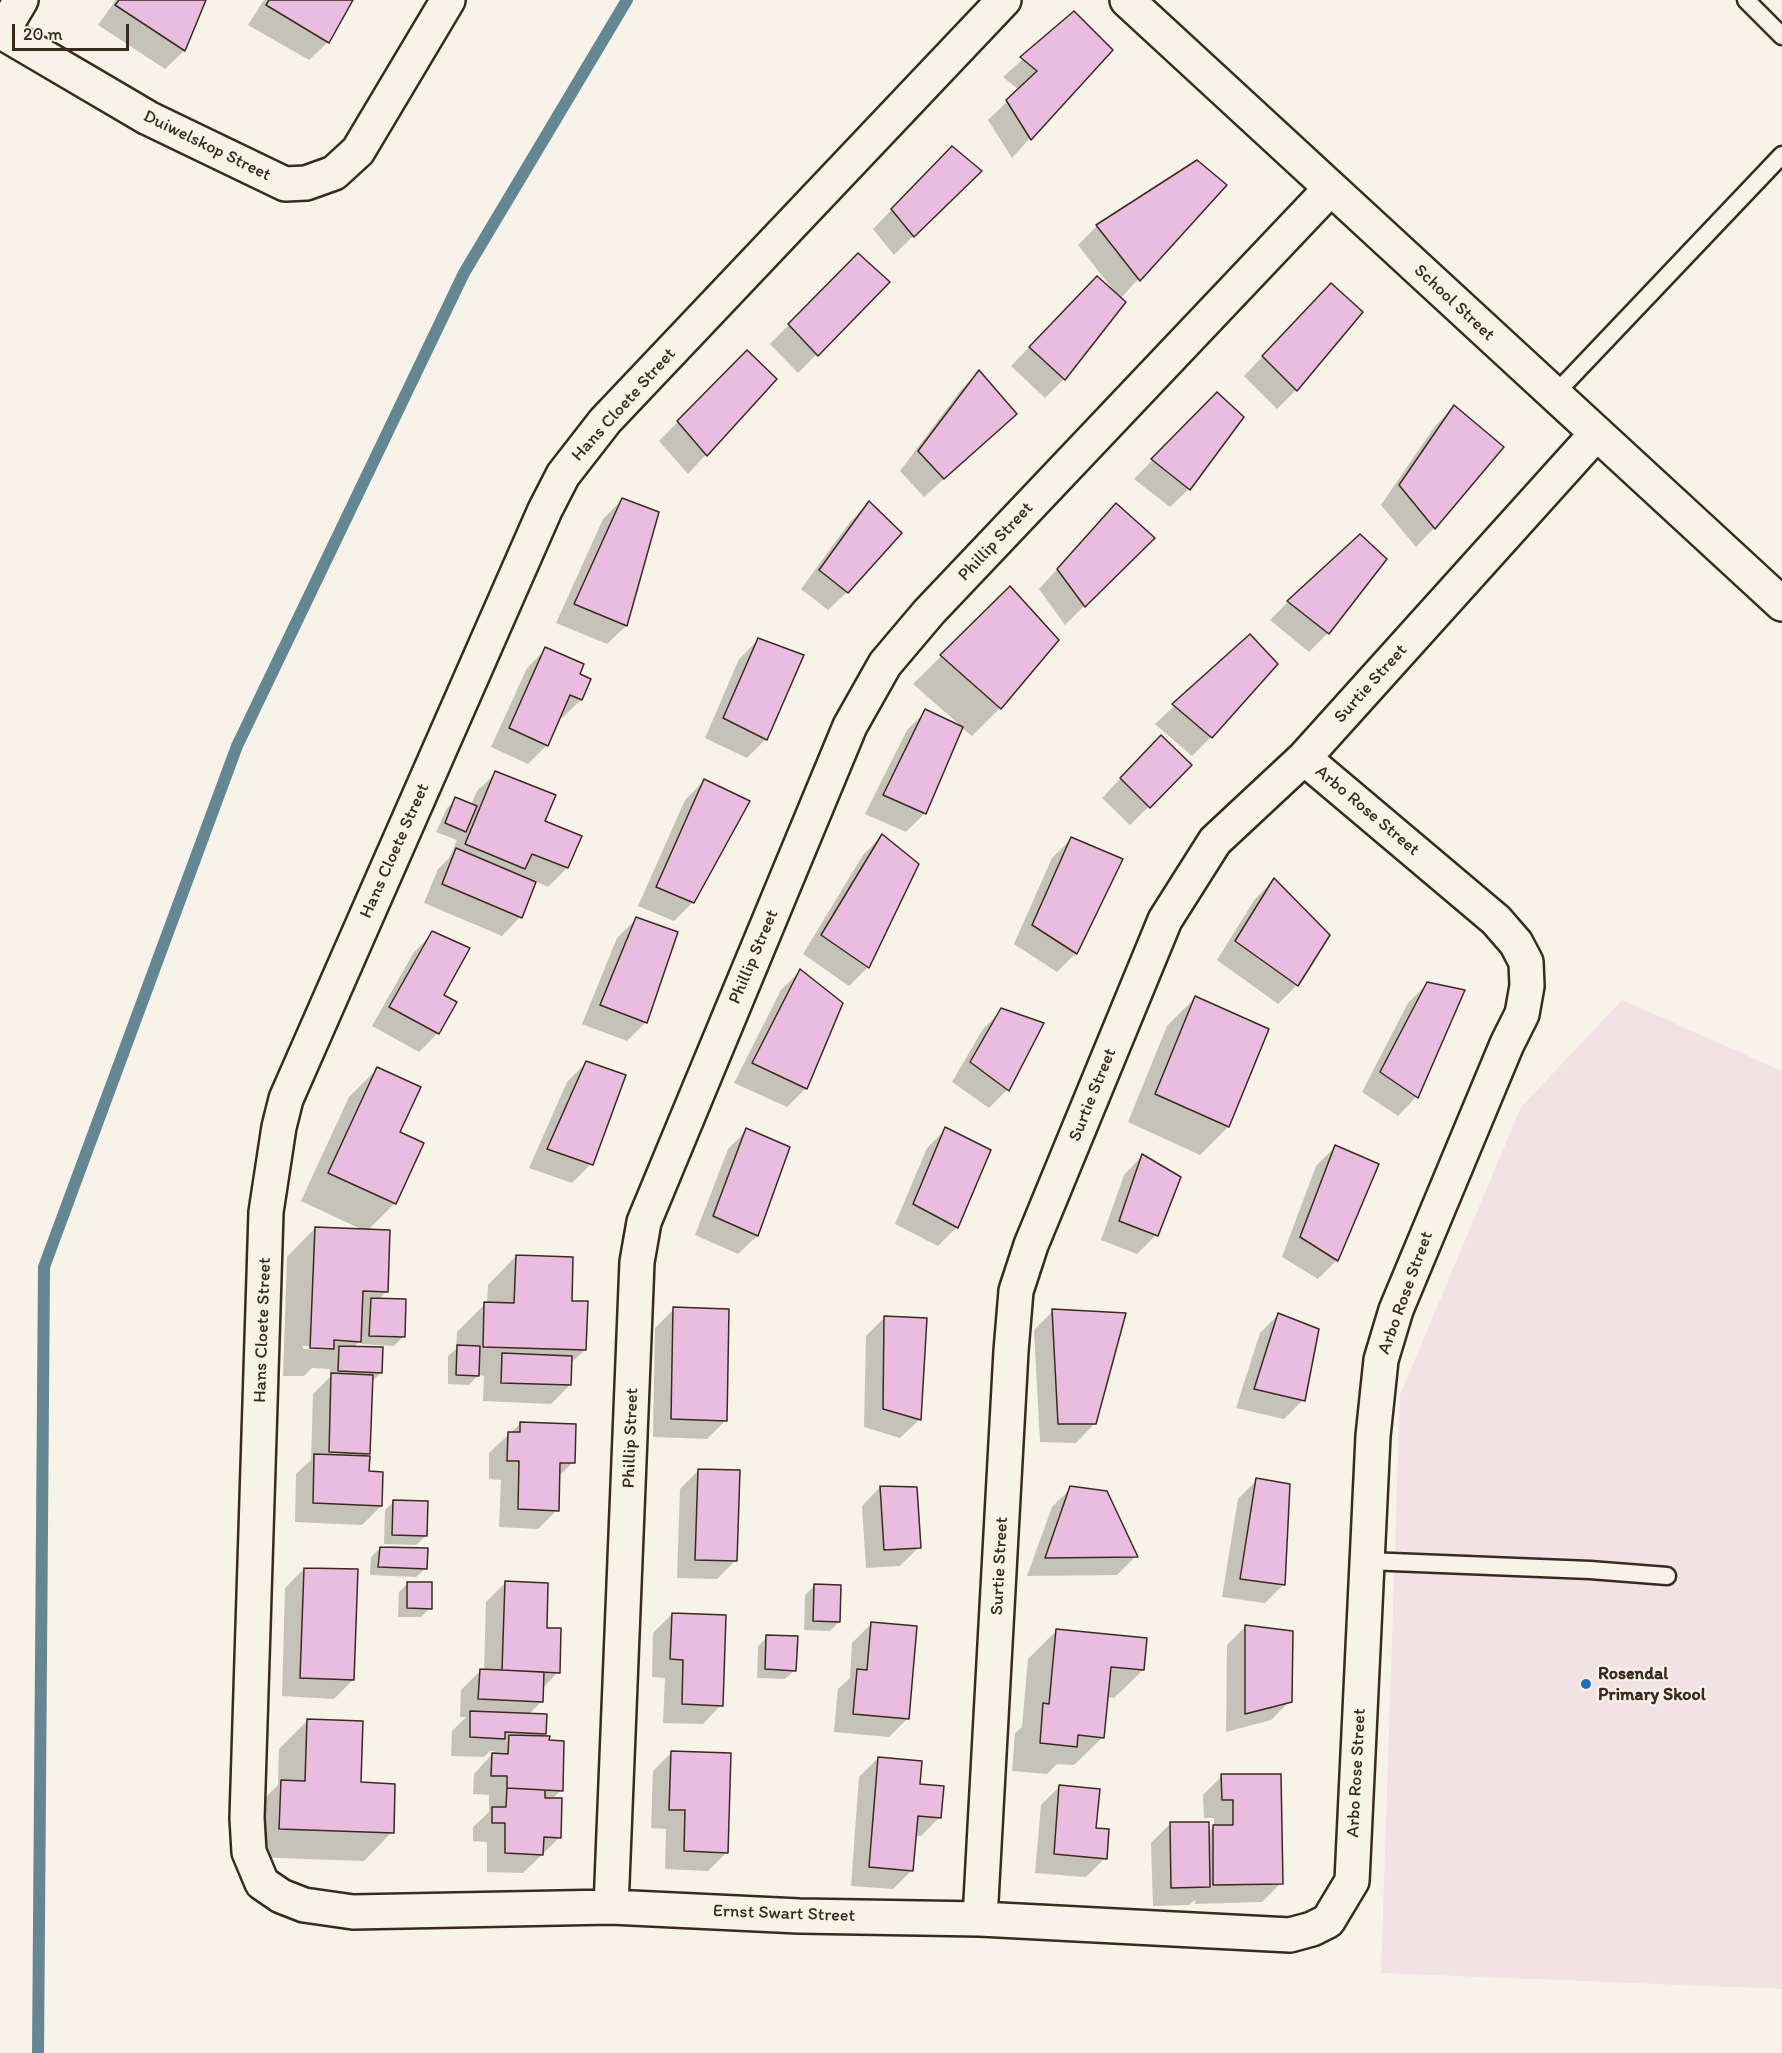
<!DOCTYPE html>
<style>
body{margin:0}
#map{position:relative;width:1782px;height:2053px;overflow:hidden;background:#f7f3e8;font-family:Itim,sans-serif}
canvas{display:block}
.scale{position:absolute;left:12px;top:24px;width:117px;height:27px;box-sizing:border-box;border:3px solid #3b2a1e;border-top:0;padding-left:8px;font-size:18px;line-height:21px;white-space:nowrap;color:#3b2a1e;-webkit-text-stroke:4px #f7f3e8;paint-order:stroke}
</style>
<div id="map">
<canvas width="1782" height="2053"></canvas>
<div class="scale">20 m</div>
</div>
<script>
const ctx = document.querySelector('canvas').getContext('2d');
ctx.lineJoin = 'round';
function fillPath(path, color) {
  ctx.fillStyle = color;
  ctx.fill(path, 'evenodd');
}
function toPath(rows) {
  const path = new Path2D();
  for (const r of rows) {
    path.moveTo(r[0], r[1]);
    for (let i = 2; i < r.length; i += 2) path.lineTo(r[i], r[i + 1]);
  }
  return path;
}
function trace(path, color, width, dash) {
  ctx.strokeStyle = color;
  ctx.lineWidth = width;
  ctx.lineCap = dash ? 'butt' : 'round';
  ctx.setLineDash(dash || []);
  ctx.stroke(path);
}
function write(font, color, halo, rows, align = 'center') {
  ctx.font = font + ' Itim,sans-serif';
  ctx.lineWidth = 4.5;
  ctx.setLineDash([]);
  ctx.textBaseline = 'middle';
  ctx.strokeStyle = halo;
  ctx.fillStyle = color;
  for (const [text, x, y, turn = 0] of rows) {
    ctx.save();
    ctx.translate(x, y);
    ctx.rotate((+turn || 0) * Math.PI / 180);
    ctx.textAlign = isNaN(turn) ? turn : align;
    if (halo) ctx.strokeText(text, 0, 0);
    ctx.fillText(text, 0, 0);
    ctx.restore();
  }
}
fillPath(toPath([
 [1622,1000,1782,1071,1782,1989,1381,1973,1400,1395,1521,1107]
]), '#f3e2e5');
fillPath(toPath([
 [116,0,205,0,184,51,165,69,98,25],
 [264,0,352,0,328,42,309,60,248,25],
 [1074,13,1111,50,1012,158,988,120,1019,90,1003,77],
 [1197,162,1224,185,1120,299,1124,302,1064,379,1045,398,1011,366,1097,278,1112,292,1114,291,1078,245,1097,226],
 [933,167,979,171,894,255,873,229],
 [858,255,817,354,798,373,770,344],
 [1313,304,1361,313,1296,390,1277,409,1244,376],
 [747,352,775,379,688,474,659,441],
 [979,372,996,432,924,497,900,471,960,391],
 [1217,394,1189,489,1170,507,1134,479],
 [1454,407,1502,447,1434,528,1416,547,1381,505,1435,426],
 [622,500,657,513,626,626,607,644,556,623,603,519],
 [869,503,847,592,828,610,801,589,850,522],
 [1116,505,1153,538,1065,625,1039,589],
 [1385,559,1328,633,1309,652,1270,620,1288,602],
 [1010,588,1000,708,972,736,961,727,925,813,906,832,865,814,907,730,926,711,961,726,913,684],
 [1250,636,1211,737,1192,756,1155,724],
 [758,640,766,739,747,758,705,738,739,659],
 [546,649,578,675,589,680,581,700,562,718,559,717,547,745,528,764,491,747,527,668],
 [1142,756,1190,765,1130,825,1102,798],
 [496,773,544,821,580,836,567,868,548,887,535,881,520,917,502,936,424,903,438,869,450,857,457,840,436,832,447,808,456,799,471,805,477,791],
 [704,781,693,902,674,921,638,906,685,800],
 [882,836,868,967,849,986,803,954,863,855],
 [1071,839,1076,953,1057,972,1014,944,1052,858],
 [1274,880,1297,985,1278,1004,1217,960,1255,899],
 [636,919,646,1022,627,1041,582,1024,617,938],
 [433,933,442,996,438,1033,419,1052,372,1026,414,952],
 [800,971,806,1088,787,1107,734,1083,781,990],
 [1427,984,1463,991,1416,1097,1398,1116,1362,1092,1408,1003],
 [1196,997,1267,1030,1228,1127,1200,1155,1128,1122,1167,1026],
 [1002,1010,1007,1090,989,1108,952,1082,983,1029],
 [586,1063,591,1164,572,1183,529,1168,567,1082],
 [377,1069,398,1133,422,1144,395,1203,368,1230,386,1292,379,1299,403,1337,394,1346,361,1344,361,1340,353,1348,381,1373,371,1382,369,1453,365,1457,368,1472,381,1506,362,1525,295,1522,296,1474,311,1460,313,1394,330,1377,330,1369,312,1368,304,1376,283,1376,287,1257,315,1228,363,1230,301,1201,349,1097],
 [303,1346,329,1347,327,1350,303,1349],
 [946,1129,957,1227,938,1246,895,1224,927,1148],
 [747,1130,788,1148,757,1236,738,1254,695,1235,728,1149],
 [1335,1147,1377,1164,1337,1260,1318,1279,1282,1257,1316,1166],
 [1142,1156,1156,1235,1137,1254,1101,1240,1124,1175],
 [516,1256,571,1302,585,1350,570,1364,570,1385,551,1404,483,1401,484,1376,478,1375,469,1385,448,1384,448,1356,456,1349,457,1332,485,1304,487,1304,488,1285],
 [674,1309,726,1420,707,1439,653,1437,655,1328],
 [1053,1311,1095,1423,1076,1443,1040,1442,1034,1330],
 [1279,1314,1303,1400,1284,1419,1236,1408,1260,1333],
 [885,1317,925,1319,919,1420,900,1438,864,1427,866,1336],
 [521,1423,573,1462,558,1477,557,1510,538,1529,499,1527,501,1480,489,1479,489,1453],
 [699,1470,736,1560,717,1579,677,1578,680,1489],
 [1257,1480,1284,1584,1265,1603,1222,1597,1238,1499],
 [880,1487,919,1547,900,1566,866,1568,862,1506],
 [1071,1488,1136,1556,1117,1575,1027,1576,1052,1507],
 [394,1501,426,1536,416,1545,384,1544,385,1510],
 [380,1548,426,1568,416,1577,370,1575,371,1557],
 [304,1569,353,1680,334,1699,282,1696,285,1588],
 [408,1583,430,1608,421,1617,398,1617,399,1592],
 [505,1583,545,1629,558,1672,542,1689,542,1701,528,1715,545,1733,541,1737,561,1790,552,1799,559,1838,523,1873,487,1872,487,1842,473,1841,473,1827,489,1812,489,1795,473,1794,474,1774,495,1751,490,1751,484,1757,451,1756,452,1731,466,1717,460,1717,461,1690,480,1671,484,1671,486,1602],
 [815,1585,839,1622,830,1631,804,1630,805,1595],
 [672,1614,721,1705,703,1724,663,1723,665,1678,652,1677,653,1633],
 [871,1624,908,1718,889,1737,834,1732,838,1689,850,1678,852,1643],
 [1246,1626,1290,1701,1271,1720,1226,1732,1227,1645],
 [1056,1631,1143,1670,1114,1698,1107,1697,1103,1737,1074,1765,1057,1764,1047,1774,1012,1771,1015,1733,1022,1727,1028,1659],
 [767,1637,795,1670,785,1679,757,1678,758,1646],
 [307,1721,359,1784,392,1832,364,1861,251,1857,253,1810,278,1785,279,1749],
 [672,1752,727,1852,708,1871,665,1869,666,1829,651,1828,653,1771],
 [878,1758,919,1785,940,1817,921,1836,914,1836,911,1871,893,1889,851,1886,859,1777],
 [1222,1776,1281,1883,1262,1902,1195,1904,1195,1900,1189,1905,1153,1906,1151,1843,1170,1824,1207,1833,1214,1827,1214,1818,1204,1818,1203,1795],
 [1060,1786,1095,1829,1105,1858,1086,1877,1035,1873,1041,1805]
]), '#0003');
trace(toPath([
 [38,2053,44,1267,237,746,464,273,627,0]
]), '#648793', 12);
const building = toPath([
 [119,0,206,0,185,51,115,5,119,0],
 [269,0,353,0,329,43,266,5,269,0],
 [1074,11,1113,50,1031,140,1006,100,1037,71,1020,57,1074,11],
 [952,146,982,171,914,237,891,209,952,146],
 [1197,160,1227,185,1140,281,1096,225,1197,160],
 [858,253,890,282,818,356,788,324,858,253],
 [1097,276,1126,302,1065,380,1029,347,1097,276],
 [1331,283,1363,312,1297,391,1262,356,1331,283],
 [747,350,777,379,707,456,677,421,747,350],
 [979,370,1017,414,944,479,918,451,979,370],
 [1217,392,1244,417,1190,490,1151,459,1217,392],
 [1454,405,1504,447,1435,529,1399,485,1454,405],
 [622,498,659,512,627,626,574,604,622,498],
 [869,501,902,533,848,593,819,570,869,501],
 [1116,503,1155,538,1085,607,1057,569,1116,503],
 [1360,534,1387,559,1329,634,1287,601,1360,534],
 [1010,586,1059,640,1001,709,940,655,1010,586],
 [1250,634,1278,664,1212,738,1172,704,1250,634],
 [758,638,804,655,767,740,723,718,758,638],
 [545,647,584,664,580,674,591,679,582,700,570,695,548,746,509,728,545,647],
 [925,709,963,727,926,814,883,795,925,709],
 [1161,735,1192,765,1150,808,1120,778,1161,735],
 [495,771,556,795,545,821,582,836,568,868,532,854,525,869,465,844,495,771],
 [704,779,750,801,694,903,656,887,704,779],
 [455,797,477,806,466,832,445,823,455,797],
 [882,834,919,864,869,968,821,935,882,834],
 [1071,837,1123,859,1077,954,1032,925,1071,837],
 [456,848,536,882,522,918,442,884,456,848],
 [1274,878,1330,935,1298,986,1235,941,1274,878],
 [636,917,678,932,647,1023,600,1005,636,917],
 [432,931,470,948,444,995,457,1002,439,1034,389,1007,432,931],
 [800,969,843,1003,807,1089,752,1063,800,969],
 [1427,982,1465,990,1418,1098,1380,1072,1427,982],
 [1195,996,1269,1029,1229,1127,1155,1094,1195,996],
 [1001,1008,1044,1023,1009,1091,970,1062,1001,1008],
 [586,1061,626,1075,593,1165,547,1149,586,1061],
 [377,1067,421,1087,400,1132,424,1143,396,1204,328,1173,377,1067],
 [945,1127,991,1150,958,1228,913,1204,945,1127],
 [746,1128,790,1147,758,1236,713,1216,746,1128],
 [1335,1145,1379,1164,1338,1261,1300,1237,1335,1145],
 [1142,1154,1181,1177,1158,1236,1119,1221,1142,1154],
 [315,1227,390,1230,388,1292,363,1291,361,1342,334,1340,334,1349,310,1348,315,1227],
 [516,1255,573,1257,572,1301,588,1301,586,1350,483,1347,484,1302,514,1303,516,1255],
 [371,1298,406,1299,405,1337,369,1336,371,1298],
 [673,1307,729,1309,727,1421,671,1419,673,1307],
 [1052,1309,1126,1313,1096,1424,1058,1424,1052,1309],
 [1278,1313,1319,1329,1305,1401,1254,1389,1278,1313],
 [884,1316,927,1318,921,1420,883,1409,884,1316],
 [457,1345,480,1346,479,1376,456,1375,457,1345],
 [339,1346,383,1347,382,1373,338,1371,339,1346],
 [502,1353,572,1356,571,1385,501,1383,502,1353],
 [331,1373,373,1375,370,1454,329,1452,331,1373],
 [520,1422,576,1424,575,1463,560,1463,559,1511,518,1509,519,1461,507,1461,508,1432,520,1432,520,1422],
 [314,1454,370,1456,369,1471,383,1472,382,1506,313,1503,314,1454],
 [698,1469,740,1470,737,1561,695,1560,698,1469],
 [1256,1478,1290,1484,1285,1585,1240,1579,1256,1478],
 [880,1486,917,1487,921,1548,884,1550,880,1486],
 [1070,1486,1107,1491,1138,1557,1045,1558,1070,1486],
 [393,1500,428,1501,427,1536,392,1535,393,1500],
 [380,1547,428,1548,427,1569,378,1567,380,1547],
 [304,1568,358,1569,354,1680,300,1678,304,1568],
 [505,1581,548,1583,547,1628,561,1628,560,1673,502,1670,505,1581],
 [407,1582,432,1582,432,1609,407,1608,407,1582],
 [814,1584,841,1585,840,1622,813,1621,814,1584],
 [672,1613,726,1615,723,1706,682,1704,683,1660,670,1659,672,1613],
 [871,1622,917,1626,909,1719,853,1714,857,1669,867,1670,871,1622],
 [1245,1625,1293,1631,1292,1702,1245,1714,1245,1625],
 [1056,1629,1147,1638,1144,1670,1111,1667,1104,1738,1078,1735,1077,1747,1040,1743,1043,1703,1049,1704,1056,1629],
 [766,1635,798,1636,796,1671,765,1669,766,1635],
 [480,1669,544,1672,543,1702,478,1699,480,1669],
 [470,1711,547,1714,546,1734,505,1732,505,1739,470,1737,470,1711],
 [307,1719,363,1721,361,1782,395,1784,394,1833,279,1829,281,1780,305,1781,307,1719],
 [509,1735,550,1736,549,1740,564,1741,563,1791,507,1788,507,1776,491,1776,492,1753,508,1754,509,1735],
 [671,1751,731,1753,728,1853,684,1851,685,1810,669,1810,671,1751],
 [878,1757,922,1761,920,1784,944,1786,941,1818,918,1816,913,1871,869,1867,878,1757],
 [1221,1774,1281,1774,1283,1884,1213,1885,1213,1825,1233,1825,1233,1800,1222,1800,1221,1774],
 [1059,1785,1100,1789,1096,1828,1109,1829,1107,1859,1054,1854,1059,1785],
 [507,1788,545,1790,545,1798,562,1798,561,1838,544,1837,543,1855,505,1853,505,1823,492,1823,492,1807,506,1807,507,1788],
 [1170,1822,1209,1822,1210,1887,1171,1888,1170,1822]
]);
fillPath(building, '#eabcdf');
trace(building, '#3b2a1e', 1.5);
const lane = toPath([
 [1746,0,1782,36],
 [1554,395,1782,155],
 [1367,1561,1590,1570,1667,1576]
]);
const street = toPath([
 [1004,0,605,421,563,475,545,510,286,1099,279,1127,266,1212,247,1818,249,1852,262,1883,281,1896,304,1905,353,1912,611,1907,799,1916,980,1919,1290,1935,1312,1929,1328,1921,1352,1881,1373,1436,1381,1360,1396,1310,1507,1044,1522,1014,1527,986,1526,962,1516,943,1496,920,1304,758],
 [1127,0,1782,604],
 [0,31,148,118,285,184,306,183,334,173,358,151,448,0],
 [2,32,21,0],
 [611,1907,637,1262,644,1222,850,726,885,664,929,612,1330,189],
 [980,1919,1011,1351,1016,1291,1031,1245,1165,920,1215,841,1304,758,1596,434]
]);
trace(lane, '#3b2a1e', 21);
trace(street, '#3b2a1e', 38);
trace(lane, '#f7f3e8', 16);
trace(street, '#f7f3e8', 33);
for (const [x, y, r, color] of [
 [1586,1684,6,"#1f6fb2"]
]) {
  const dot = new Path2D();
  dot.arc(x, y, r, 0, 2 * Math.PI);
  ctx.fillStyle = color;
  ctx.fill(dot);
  trace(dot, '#f7f3e8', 2);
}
write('18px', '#3b2a1e', '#f7f3e8', [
 ["Duiwelskop Street",207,146,26],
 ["School Street",1454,303,43],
 ["Hans Cloete Street",624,405,-48],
 ["Phillip Street",996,542,-47],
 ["Surtie Street",1371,684,-48],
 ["Arbo Rose Street",1367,811,40],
 ["Hans Cloete Street",395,851,-66],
 ["Phillip Street",754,957,-67],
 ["Surtie Street",1093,1095,-68],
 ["Arbo Rose Street",1406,1293,-70],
 ["Hans Cloete Street",263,1330,-88],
 ["Phillip Street",631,1438,-88],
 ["Surtie Street",1000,1566,-87],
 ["Arbo Rose Street",1357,1773,-87],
 ["Ernst Swart Street",784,1914,2]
]);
write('bold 18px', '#3b2a1e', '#f7f3e8', [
 ["Rosendal",1598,1674],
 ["Primary Skool",1598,1695]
], 'left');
</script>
